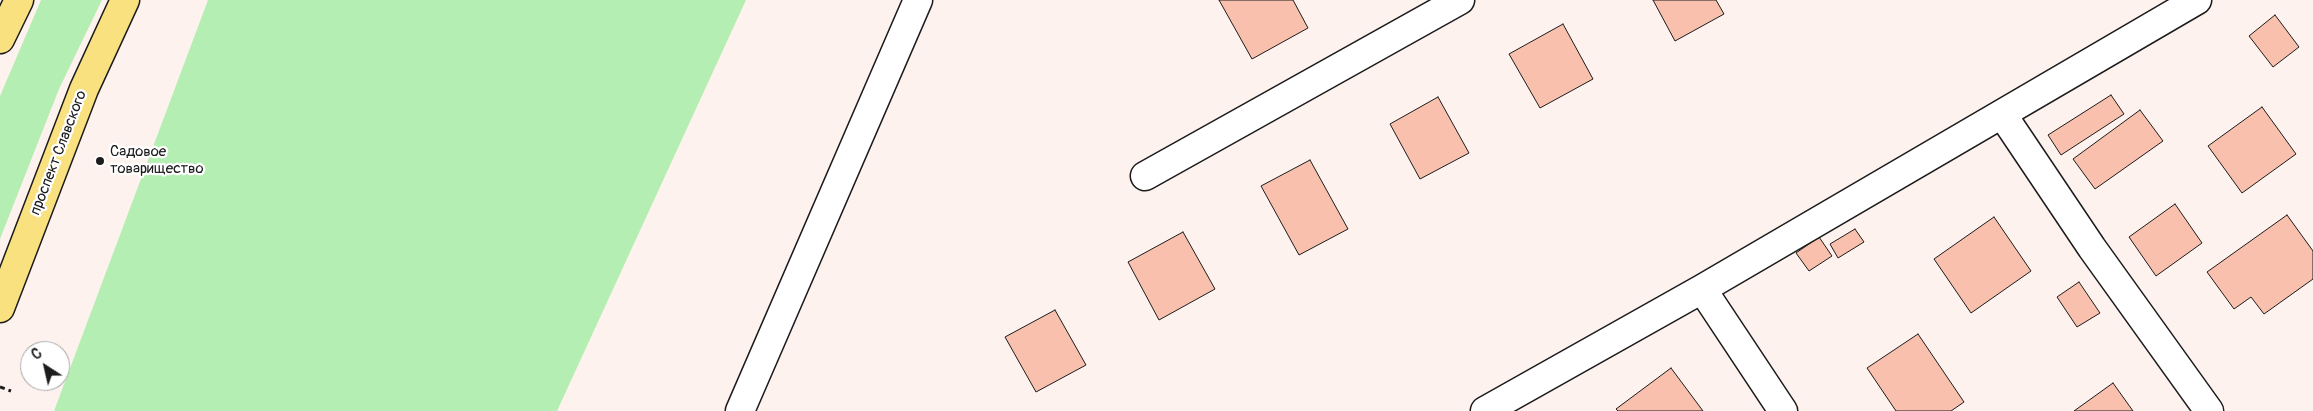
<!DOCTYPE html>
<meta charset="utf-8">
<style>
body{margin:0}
#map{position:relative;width:2313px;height:411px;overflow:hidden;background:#fef2ef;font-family:Pangolin,sans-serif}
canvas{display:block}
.north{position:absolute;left:20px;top:341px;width:50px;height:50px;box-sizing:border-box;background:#fff;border:1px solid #a4a4a4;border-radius:50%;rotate:325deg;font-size:14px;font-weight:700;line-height:20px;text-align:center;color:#1c1c1c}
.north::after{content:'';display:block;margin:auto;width:18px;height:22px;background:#1c1c1c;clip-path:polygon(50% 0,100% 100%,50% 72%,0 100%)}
</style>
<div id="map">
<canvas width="2313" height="411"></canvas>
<div class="north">С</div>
</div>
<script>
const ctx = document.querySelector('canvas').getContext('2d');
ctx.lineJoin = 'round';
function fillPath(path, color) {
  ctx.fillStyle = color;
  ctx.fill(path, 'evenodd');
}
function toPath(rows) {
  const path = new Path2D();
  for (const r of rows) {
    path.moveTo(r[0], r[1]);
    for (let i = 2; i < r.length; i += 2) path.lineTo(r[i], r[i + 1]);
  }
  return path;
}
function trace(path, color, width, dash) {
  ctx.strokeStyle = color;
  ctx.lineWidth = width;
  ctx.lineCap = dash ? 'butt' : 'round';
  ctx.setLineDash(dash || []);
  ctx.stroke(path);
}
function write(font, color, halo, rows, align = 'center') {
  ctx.font = font + ' Pangolin,sans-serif';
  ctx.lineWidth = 4.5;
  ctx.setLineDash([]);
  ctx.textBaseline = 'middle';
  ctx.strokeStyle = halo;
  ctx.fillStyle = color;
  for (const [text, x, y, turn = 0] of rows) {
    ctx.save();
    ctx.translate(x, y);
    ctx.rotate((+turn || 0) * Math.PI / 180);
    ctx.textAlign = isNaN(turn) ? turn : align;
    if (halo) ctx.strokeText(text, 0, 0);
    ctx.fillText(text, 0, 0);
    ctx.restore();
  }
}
fillPath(toPath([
 [41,0,102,0,59,89,0,239,0,96],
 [208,0,746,0,557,411,54,411]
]), '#b4eeb2');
const building = toPath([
 [1219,0,1293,0,1308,28,1252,59,1219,0],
 [1653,0,1716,0,1724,14,1675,41,1653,0],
 [2275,15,2299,47,2273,67,2249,36,2275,15],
 [1563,24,1593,79,1540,108,1509,54,1563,24],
 [2111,95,2124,114,2061,155,2048,135,2111,95],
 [1438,97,1469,153,1420,179,1390,124,1438,97],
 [2262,107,2296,154,2242,193,2208,146,2262,107],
 [2140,110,2163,141,2095,189,2073,159,2140,110],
 [1310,160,1348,229,1299,255,1261,186,1310,160],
 [2175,204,2202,243,2156,276,2129,237,2175,204],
 [2287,215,2313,251,2313,279,2264,314,2251,297,2234,309,2207,272,2287,215],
 [1994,217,2031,271,1971,313,1934,259,1994,217],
 [1855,229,1864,242,1838,258,1830,244,1855,229],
 [1183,232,1215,289,1159,320,1128,262,1183,232],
 [1819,237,1832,256,1809,271,1796,253,1819,237],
 [2079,282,2100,313,2077,327,2057,297,2079,282],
 [1055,310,1086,365,1036,392,1005,337,1055,310],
 [1918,334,1964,402,1951,411,1896,411,1867,368,1918,334],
 [1671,368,1703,411,1618,411,1616,409,1671,368],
 [2113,383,2133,411,2074,411,2113,383]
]);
fillPath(building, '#f8c0ad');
trace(building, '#1c1c1c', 1);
const minor = toPath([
 [2002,114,2092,248,2209,411],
 [1145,176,1460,0],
 [1702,289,1783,411],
 [740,411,918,0],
 [1485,411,1702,289,2197,0]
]);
const major = toPath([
 [0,39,19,0],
 [0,308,84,89,125,0]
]);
trace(minor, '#1c1c1c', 31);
trace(major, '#1c1c1c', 31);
trace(toPath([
 [0,387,11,391]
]), '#1c1c1c', 3, [5, 4]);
trace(minor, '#fff', 28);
trace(major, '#fae180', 28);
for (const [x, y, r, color] of [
 [100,161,5,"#1c1c1c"]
]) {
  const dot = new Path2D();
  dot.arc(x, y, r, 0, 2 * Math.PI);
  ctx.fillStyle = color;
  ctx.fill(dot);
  trace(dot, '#fff', 2);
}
write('15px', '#1c1c1c', '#fff', [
 ["Садовое",110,152],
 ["товарищество",110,169]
], 'left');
write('15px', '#1c1c1c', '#fff', [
 ["проспект Славского",59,153,-69]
]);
</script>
